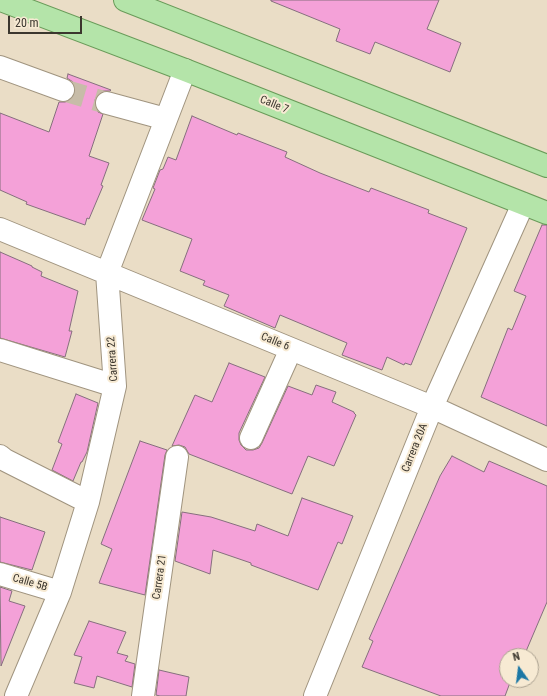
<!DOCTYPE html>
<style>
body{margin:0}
#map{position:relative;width:547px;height:696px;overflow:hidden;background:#eaddc6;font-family:"Roboto Condensed",sans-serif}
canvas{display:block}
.north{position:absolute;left:499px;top:648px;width:40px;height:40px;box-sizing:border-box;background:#f7ead3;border:1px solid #aca291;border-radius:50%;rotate:346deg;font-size:11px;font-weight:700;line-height:16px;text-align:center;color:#3b362e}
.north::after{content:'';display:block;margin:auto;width:14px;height:18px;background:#1b77a5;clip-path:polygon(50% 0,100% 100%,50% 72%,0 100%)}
.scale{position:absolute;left:8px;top:16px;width:74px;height:18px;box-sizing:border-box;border:2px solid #3b362e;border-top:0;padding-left:5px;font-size:12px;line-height:14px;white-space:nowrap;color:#3b362e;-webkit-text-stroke:3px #f7ead3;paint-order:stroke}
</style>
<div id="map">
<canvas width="547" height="696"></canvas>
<div class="north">N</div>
<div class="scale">20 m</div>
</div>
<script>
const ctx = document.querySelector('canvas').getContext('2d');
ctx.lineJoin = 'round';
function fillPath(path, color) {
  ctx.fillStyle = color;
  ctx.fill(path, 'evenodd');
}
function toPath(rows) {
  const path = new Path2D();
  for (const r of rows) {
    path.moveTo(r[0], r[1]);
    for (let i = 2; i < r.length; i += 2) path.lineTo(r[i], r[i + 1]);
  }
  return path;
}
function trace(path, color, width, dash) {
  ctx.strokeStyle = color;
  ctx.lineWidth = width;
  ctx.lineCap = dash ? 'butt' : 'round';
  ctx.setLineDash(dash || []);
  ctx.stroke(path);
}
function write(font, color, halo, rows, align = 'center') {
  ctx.font = font + ' "Roboto Condensed",sans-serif';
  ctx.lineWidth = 4;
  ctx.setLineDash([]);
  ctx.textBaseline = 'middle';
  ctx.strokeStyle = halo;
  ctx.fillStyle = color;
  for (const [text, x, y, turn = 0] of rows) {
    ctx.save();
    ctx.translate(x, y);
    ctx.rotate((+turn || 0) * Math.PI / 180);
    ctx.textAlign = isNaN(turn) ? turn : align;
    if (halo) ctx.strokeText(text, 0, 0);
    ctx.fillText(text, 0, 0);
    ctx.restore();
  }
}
const building = toPath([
 [271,0,439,0,427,29,461,43,450,72,375,42,370,54,336,41,340,29,271,1,271,0],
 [68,74,111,90,110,91,103,91,98,94,95,100,95,107,98,112,103,114,89,156,109,163,101,185,103,186,89,219,87,218,85,225,26,204,27,202,0,190,0,113,49,132,59,102,65,102,71,100,75,94,75,88,73,82,67,78,68,74],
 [192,116,237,135,238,133,287,152,285,157,320,173,369,192,371,188,429,210,428,213,467,228,411,365,405,363,404,365,387,357,382,370,342,355,347,343,280,315,275,328,224,306,229,295,203,285,205,281,180,271,192,239,142,220,155,189,153,188,160,170,163,169,168,157,176,160,192,116],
 [542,225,547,225,547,426,481,397,508,328,512,330,526,296,514,291,542,225],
 [0,252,32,266,32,267,42,272,41,276,78,291,69,331,72,331,65,357,0,338,0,252],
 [229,363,265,377,239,433,239,440,241,445,246,450,253,450,259,448,262,443,288,386,312,395,316,385,336,392,332,402,354,412,354,413,356,415,334,466,308,456,292,494,189,454,185,447,179,445,172,446,195,395,212,402,229,363],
 [76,394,98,403,87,452,82,462,81,462,73,481,52,470,62,444,58,442,76,394],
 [140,441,167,450,165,455,145,595,99,583,112,549,101,544,140,441],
 [452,456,484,472,489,461,547,486,547,602,524,656,507,656,507,680,511,680,505,696,441,696,362,667,373,641,369,639,380,614,440,476,452,456],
 [302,498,353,516,342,544,338,542,318,590,251,565,251,563,213,550,210,574,175,561,182,512,211,517,255,531,257,524,288,536,302,498],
 [0,517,45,532,32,570,0,562,0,517],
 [0,587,12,591,9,601,25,606,1,666,0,587],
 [89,621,126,632,117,653,128,656,125,661,135,664,132,687,97,676,94,688,74,683,82,657,74,655,89,621],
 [159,670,189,677,186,696,160,696,156,695,159,670]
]);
fillPath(building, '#f4a1d8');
trace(building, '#856f7d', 1);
trace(toPath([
 [63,90,107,103]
]), '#c7bca8', 22, [22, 11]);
const minor = toPath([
 [0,67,63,90],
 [107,103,166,119],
 [0,229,432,407,547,460],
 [0,350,115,386],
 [251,438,291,349],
 [0,456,5,460,88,502],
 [0,574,60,592],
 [16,696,60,592,88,502,115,386,107,273,185,70],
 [143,696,177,457],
 [315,696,432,407,523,204]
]);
const major = toPath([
 [1,0,185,70,547,213],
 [125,0,547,166]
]);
trace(minor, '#a0947f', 24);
trace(major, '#699b59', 24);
trace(minor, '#fff', 22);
trace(major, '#b4e4a9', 22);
write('11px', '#3b362e', '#f7ead3', [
 ["Calle 7",274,105,22],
 ["Calle 6",275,342,22],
 ["Carrera 22",113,359,-94],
 ["Carrera 20A",415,448,-68],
 ["Carrera 21",160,577,-82],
 ["Calle 5B",30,583,16]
]);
</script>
